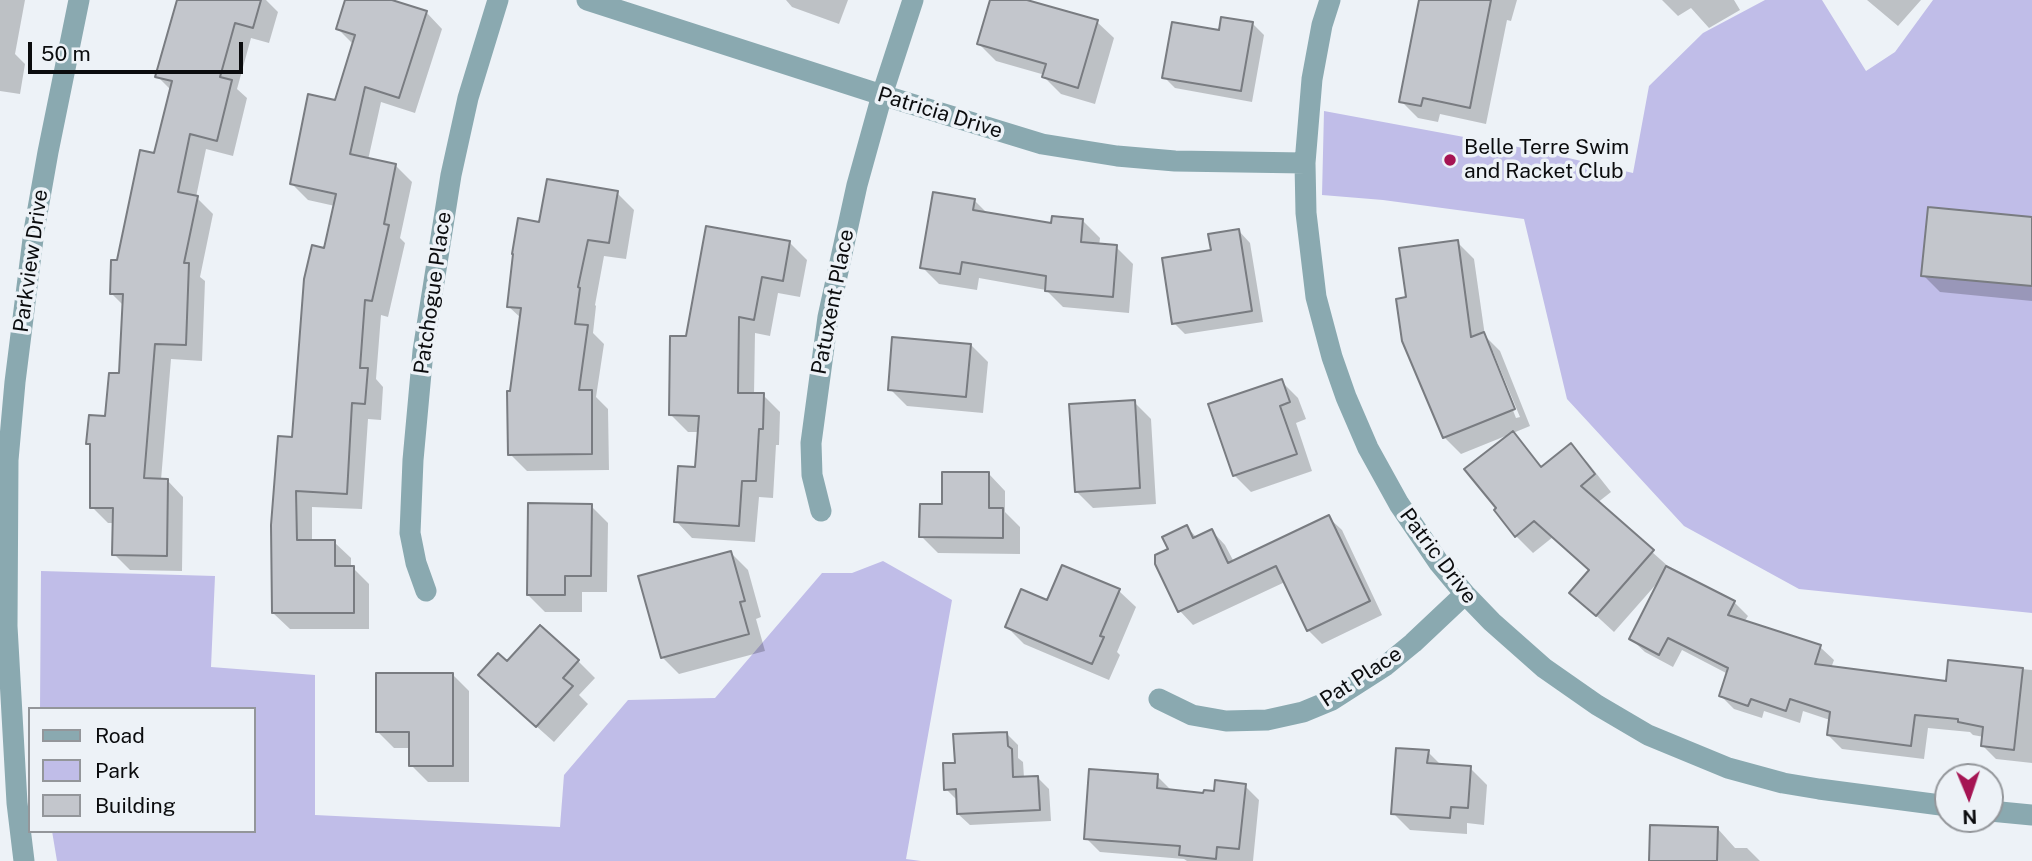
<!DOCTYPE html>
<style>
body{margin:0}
#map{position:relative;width:2032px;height:861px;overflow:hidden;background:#edf2f7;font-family:"Public Sans",sans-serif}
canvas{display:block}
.legend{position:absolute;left:28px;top:707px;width:228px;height:126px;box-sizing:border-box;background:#edf2f7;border:2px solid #93969a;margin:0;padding:9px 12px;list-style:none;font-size:21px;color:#0b0c0e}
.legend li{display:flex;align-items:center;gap:14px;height:35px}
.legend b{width:35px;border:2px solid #93969a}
.north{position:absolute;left:1934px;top:763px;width:70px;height:70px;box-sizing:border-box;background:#edf2f7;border:2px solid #93969a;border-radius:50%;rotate:178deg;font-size:19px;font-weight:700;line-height:28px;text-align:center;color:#0b0c0e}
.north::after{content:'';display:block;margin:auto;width:24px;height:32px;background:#a51453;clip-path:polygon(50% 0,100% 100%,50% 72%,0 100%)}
.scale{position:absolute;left:28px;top:42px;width:215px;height:32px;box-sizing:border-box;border:4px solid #0b0c0e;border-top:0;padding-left:9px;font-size:21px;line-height:24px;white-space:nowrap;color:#0b0c0e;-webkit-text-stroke:5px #edf2f7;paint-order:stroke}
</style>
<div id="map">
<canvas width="2032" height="861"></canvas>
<ul class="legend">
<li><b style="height:9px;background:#8aa9b0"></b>Road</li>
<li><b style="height:19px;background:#c0bde8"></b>Park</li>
<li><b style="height:19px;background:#c3c6cc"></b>Building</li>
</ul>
<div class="north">N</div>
<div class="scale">50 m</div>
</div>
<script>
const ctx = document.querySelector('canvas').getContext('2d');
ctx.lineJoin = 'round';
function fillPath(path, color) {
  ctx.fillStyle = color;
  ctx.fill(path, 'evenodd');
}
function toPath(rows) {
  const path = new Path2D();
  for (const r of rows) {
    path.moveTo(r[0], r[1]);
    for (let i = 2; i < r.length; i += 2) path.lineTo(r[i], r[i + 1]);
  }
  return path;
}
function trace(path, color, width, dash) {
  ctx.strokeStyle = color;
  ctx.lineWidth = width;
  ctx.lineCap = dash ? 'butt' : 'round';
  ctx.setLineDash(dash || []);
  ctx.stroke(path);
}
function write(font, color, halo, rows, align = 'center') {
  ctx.font = font + ' "Public Sans",sans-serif';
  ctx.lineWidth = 7;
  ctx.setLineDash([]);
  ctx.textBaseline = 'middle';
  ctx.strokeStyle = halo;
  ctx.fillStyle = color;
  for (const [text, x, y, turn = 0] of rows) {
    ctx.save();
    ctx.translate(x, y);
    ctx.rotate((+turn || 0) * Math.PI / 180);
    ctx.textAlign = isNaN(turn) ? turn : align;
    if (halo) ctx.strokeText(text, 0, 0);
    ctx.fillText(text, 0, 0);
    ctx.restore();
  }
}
fillPath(toPath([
 [1765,0,1822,0,1866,71,1895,52,1933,0,2032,0,2032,613,1799,589,1684,526,1567,399,1524,219,1383,200,1322,195,1324,111,1534,150,1633,173,1649,86,1703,33],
 [883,561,952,600,906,859,921,861,57,861,52,831,254,831,254,709,40,709,41,571,215,576,211,667,315,675,315,815,560,827,564,775,628,700,715,698,822,573,852,573]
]), '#c0bde8');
fillPath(toPath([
 [0,0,25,0,15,54,25,64,20,94,0,91],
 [180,0,266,0,278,12,269,43,251,38,237,89,247,98,233,156,206,149,196,197,213,214,200,277,205,281,202,361,171,359,161,480,167,480,183,497,182,571,130,570,114,554,115,523,108,523,92,507,92,447,88,443,107,418,121,375,124,306,111,293,118,262,155,155,171,90,157,76],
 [347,0,386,0,426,12,442,29,415,113,381,102,368,160,395,165,412,182,400,238,405,243,388,317,381,315,376,379,383,387,381,420,368,419,362,509,312,507,312,542,334,542,351,558,351,568,353,568,369,584,369,629,290,629,273,613,293,439,325,250,335,206,308,200,292,184,336,102,354,45,338,29],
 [786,0,848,0,839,24,792,7],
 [991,0,1021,0,1097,22,1114,38,1095,104,1061,94,1044,77,1045,75,996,61,979,44],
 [1421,0,1517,0,1511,21,1507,20,1486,124,1440,114,1438,122,1418,118,1401,101],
 [1662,0,1734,0,1740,10,1709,28,1691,8,1678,16],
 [1867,0,1921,0,1898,26],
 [1253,24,1264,35,1252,102,1175,88,1164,77,1220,32],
 [617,193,634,210,626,259,604,256,595,305,596,306,593,333,604,344,596,397,608,409,609,470,527,471,510,454,511,393,522,319,508,306,540,224],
 [974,200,988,214,1053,225,1083,221,1100,238,1099,246,1116,247,1133,264,1129,313,1063,307,1046,290,979,278,977,290,939,284,922,267],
 [2032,219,2032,301,1940,292,1923,275],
 [1239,231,1250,243,1263,322,1185,334,1174,323],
 [1457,242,1474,259,1485,336,1500,351,1530,426,1513,433,1543,468,1571,446,1588,463,1611,492,1597,503,1670,568,1734,602,1748,616,1744,622,1820,647,1834,660,1831,668,1947,683,1950,662,2032,670,2032,763,1996,759,1983,746,1984,737,1973,735,1970,732,1928,728,1924,759,1842,749,1828,735,1830,720,1803,711,1800,723,1764,711,1762,718,1734,709,1721,696,1728,674,1682,650,1673,667,1645,652,1631,639,1659,581,1614,632,1589,609,1591,571,1553,537,1533,553,1516,536,1508,435,1461,454,1444,437,1408,299],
 [1490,352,1493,352,1520,417,1516,418],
 [790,243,807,260,800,297,778,293,770,336,755,333,754,395,763,395,780,412,779,445,776,445,773,498,759,497,755,542,692,538,676,521,697,469,699,432,688,432,671,415,687,338],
 [971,345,988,362,983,413,907,406,890,389],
 [1281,381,1298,398,1306,419,1296,423,1312,471,1251,492,1234,475],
 [1134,402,1151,419,1156,504,1093,508,1076,491],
 [989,474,1005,491,1005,512,1020,527,1020,554,938,553,921,536,943,505],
 [591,506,608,523,607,592,582,592,582,612,545,612,528,595],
 [1328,517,1342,530,1382,615,1322,644,1308,630,1285,582,1193,625,1180,611,1157,564,1187,527,1197,538,1212,531,1225,545,1234,562],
 [731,553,748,570,761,617,756,619,765,651,679,674,662,657],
 [1119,591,1136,607,1117,652,1120,655,1109,680,1024,644,1007,627,1048,602],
 [578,661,595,678,579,695,588,704,554,742,498,692,507,664],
 [452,674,469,691,469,782,428,782,411,765,411,748,394,748,377,731],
 [1006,733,1018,745,1018,758,1023,762,1024,778,1038,778,1049,789,1051,821,970,825,958,814,958,801,946,789,956,764],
 [1428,752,1442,766,1470,768,1487,785,1484,825,1467,823,1467,834,1410,830,1393,813],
 [1157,776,1171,790,1205,795,1245,786,1259,800,1253,861,1187,861,1184,859,1100,852,1086,838],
 [1718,829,1735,848,1747,848,1760,861,1651,861]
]), '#0003');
const building = toPath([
 [177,0,261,0,253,28,235,23,220,77,232,80,217,141,190,134,178,192,198,196,184,263,189,263,186,345,155,344,144,478,168,479,167,556,112,555,113,508,90,508,90,444,86,444,89,415,105,416,109,373,119,373,123,294,110,294,111,260,117,260,140,150,154,153,172,81,155,77,177,0],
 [345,0,392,0,427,11,399,98,365,87,350,154,396,164,384,224,389,225,372,301,365,300,360,368,368,368,365,404,352,403,347,494,296,491,297,540,335,540,335,566,354,566,354,613,272,613,271,525,278,436,292,437,304,279,312,245,324,248,336,194,290,184,308,94,335,100,355,35,336,29,345,0],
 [990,0,1027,0,1098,20,1078,88,1042,77,1046,64,977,44,990,0],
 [1419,0,1491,0,1470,108,1423,98,1421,106,1399,102,1419,0],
 [1221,17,1253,22,1241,91,1162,78,1172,22,1219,30,1221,17],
 [547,179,618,191,609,243,588,240,578,287,580,288,575,324,588,325,579,390,592,390,592,454,508,455,507,391,510,391,521,308,507,307,513,254,512,254,518,218,539,222,547,179],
 [933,192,975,199,973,210,1051,223,1052,216,1083,219,1081,242,1117,245,1113,297,1045,291,1046,276,962,262,960,274,920,268,933,192],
 [1928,207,2032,217,2032,286,1921,276,1928,207],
 [706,226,790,241,783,281,762,277,754,320,739,317,738,393,764,393,763,429,759,429,756,481,742,481,739,526,674,522,678,466,695,467,699,416,669,415,670,336,686,336,706,226],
 [1239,229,1252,311,1172,324,1162,258,1211,250,1208,234,1239,229],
 [1458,240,1471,337,1484,332,1515,409,1443,438,1402,341,1396,299,1406,297,1399,248,1458,240],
 [892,337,971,344,966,397,888,390,892,337],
 [1282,379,1290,402,1280,406,1297,454,1233,476,1208,404,1282,379],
 [1135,400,1140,488,1075,492,1069,404,1135,400],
 [1513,431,1541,467,1571,443,1595,474,1581,486,1654,550,1596,616,1569,593,1589,570,1534,521,1515,537,1494,510,1496,508,1464,469,1513,431],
 [942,472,989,472,989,508,1003,508,1003,538,919,537,920,504,942,504,942,472],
 [528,503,592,504,591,576,565,576,565,595,527,595,528,503],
 [1329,515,1370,601,1307,631,1276,566,1178,612,1155,564,1155,555,1168,549,1162,537,1187,525,1193,538,1212,529,1228,563,1329,515],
 [731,551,745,601,740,602,749,634,661,658,638,576,731,551],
 [1062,565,1120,589,1100,636,1104,637,1092,664,1005,627,1021,589,1047,600,1062,565],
 [1666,566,1735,601,1728,615,1821,645,1815,664,1946,681,1948,660,2023,668,2014,750,1981,746,1983,727,1958,722,1958,719,1915,715,1911,746,1827,735,1830,712,1790,699,1786,711,1751,699,1748,706,1719,696,1728,668,1668,638,1659,655,1629,639,1666,566],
 [540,625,579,660,563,678,573,686,536,727,478,675,498,653,507,661,540,625],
 [376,673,453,673,453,766,409,766,409,732,376,732,376,673],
 [1007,732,1008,746,1012,749,1013,777,1038,776,1040,810,957,814,956,789,944,790,943,763,955,763,953,734,1007,732],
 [1396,748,1429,750,1427,763,1471,766,1468,808,1451,807,1450,818,1391,814,1396,748],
 [1089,769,1158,774,1157,788,1203,793,1204,790,1214,791,1215,780,1246,784,1239,849,1217,847,1216,859,1179,855,1180,846,1084,839,1089,769],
 [1650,825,1718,827,1717,861,1649,861,1650,825]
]);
fillPath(building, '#c3c6cc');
trace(building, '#797c81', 2);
trace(toPath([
 [587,0,882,95,1042,144,1117,156,1175,161,1305,163],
 [1330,0,1322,25,1312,79,1305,163,1306,213,1316,297,1332,357,1346,397,1368,448,1399,504,1439,563,1465,594,1492,622,1544,668,1597,705,1648,735,1728,768,1783,783,1819,789,1948,806],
 [821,511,812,475,811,443,828,317,857,185,882,95,913,0],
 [426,591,416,563,410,533,413,460,423,351,451,175,468,98,498,0],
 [1159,699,1192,715,1226,721,1267,720,1303,712,1332,700,1385,666,1413,643,1465,594],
 [1990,811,2032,815]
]), '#8aa9b0', 21);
trace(toPath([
 [24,861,17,803,7,626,8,460,15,382,34,231,48,152,79,0]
]), '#8aa9b0', 21);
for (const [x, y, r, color] of [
 [1450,160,7,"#a51453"]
]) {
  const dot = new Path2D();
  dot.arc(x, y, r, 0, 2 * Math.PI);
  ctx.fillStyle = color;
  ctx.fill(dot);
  trace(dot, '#edf2f7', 2.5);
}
write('21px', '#0b0c0e', '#edf2f7', [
 ["Patricia Drive",940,113,17],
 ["Parkview Drive",31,261,-82],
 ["Patchogue Place",433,293,-82],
 ["Patuxent Place",833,302,-79],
 ["Patric Drive",1438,556,53],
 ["Pat Place",1361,677,-33]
]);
write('21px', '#0b0c0e', '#edf2f7', [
 ["Belle Terre Swim",1464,148],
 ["and Racket Club",1464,172]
], 'left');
</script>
